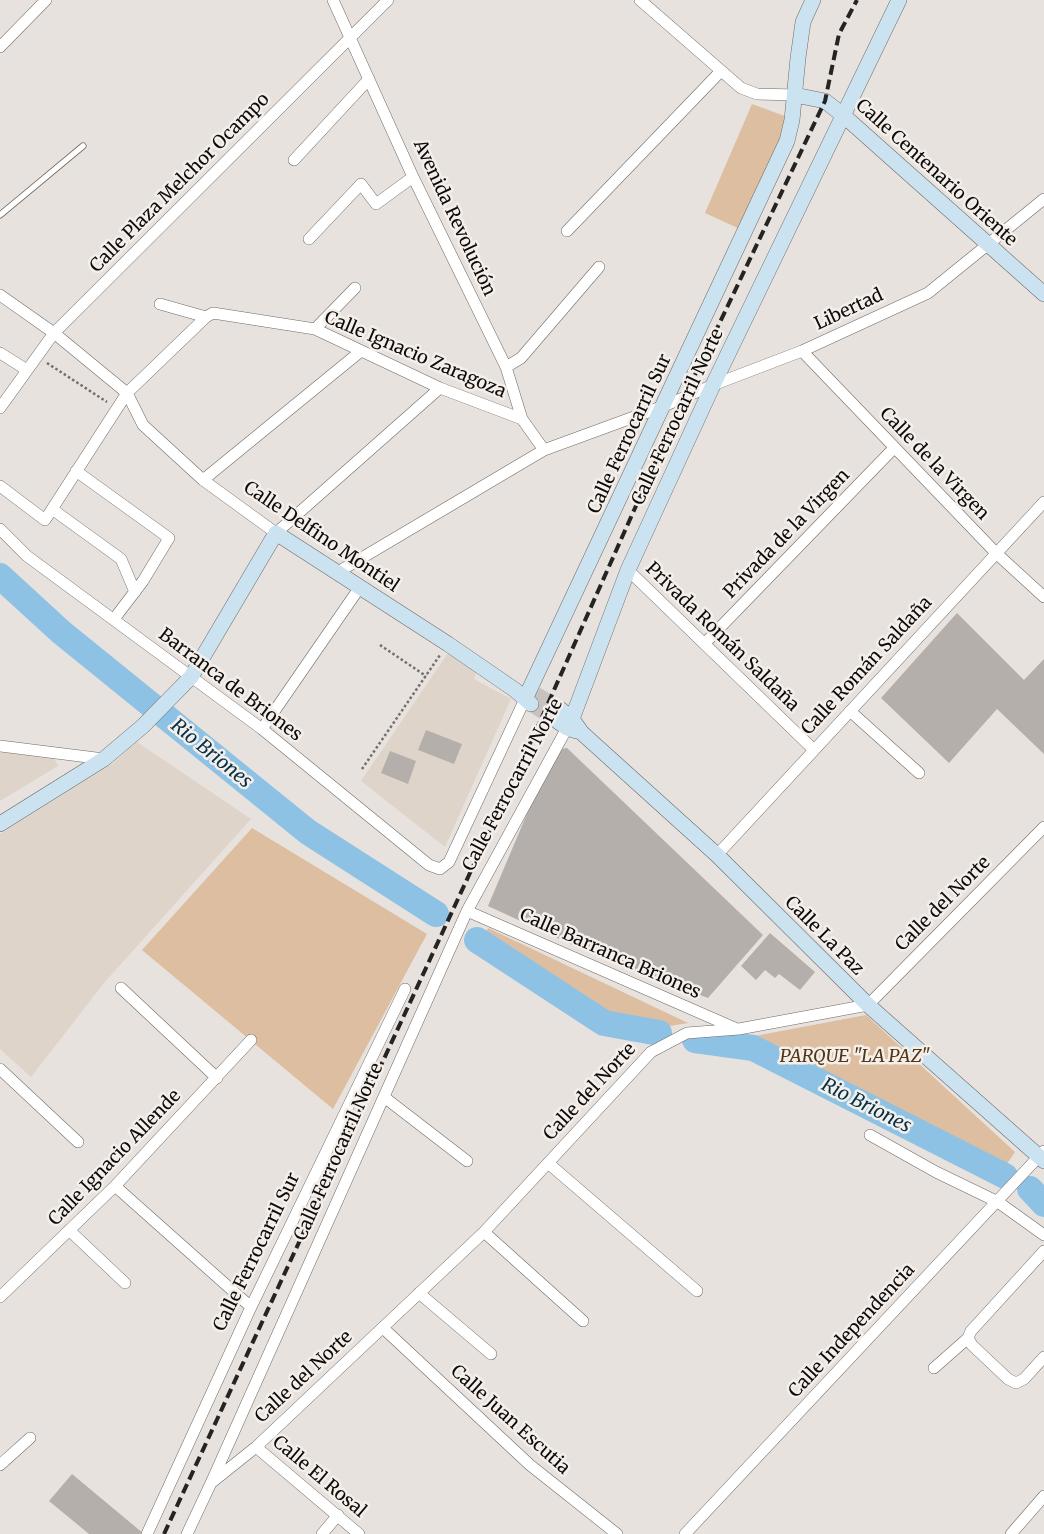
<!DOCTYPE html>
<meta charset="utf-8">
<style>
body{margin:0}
canvas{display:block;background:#e7e2dd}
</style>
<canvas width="1044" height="1534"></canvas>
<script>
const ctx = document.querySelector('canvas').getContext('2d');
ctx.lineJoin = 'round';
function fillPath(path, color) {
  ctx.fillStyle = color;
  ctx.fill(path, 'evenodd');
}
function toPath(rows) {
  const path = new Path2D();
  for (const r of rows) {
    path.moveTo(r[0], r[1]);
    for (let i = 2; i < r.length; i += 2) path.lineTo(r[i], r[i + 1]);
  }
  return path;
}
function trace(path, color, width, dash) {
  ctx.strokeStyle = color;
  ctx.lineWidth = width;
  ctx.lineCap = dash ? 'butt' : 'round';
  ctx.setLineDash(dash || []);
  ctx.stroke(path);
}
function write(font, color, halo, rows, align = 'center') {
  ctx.font = font + ' Merriweather,serif';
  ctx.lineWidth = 5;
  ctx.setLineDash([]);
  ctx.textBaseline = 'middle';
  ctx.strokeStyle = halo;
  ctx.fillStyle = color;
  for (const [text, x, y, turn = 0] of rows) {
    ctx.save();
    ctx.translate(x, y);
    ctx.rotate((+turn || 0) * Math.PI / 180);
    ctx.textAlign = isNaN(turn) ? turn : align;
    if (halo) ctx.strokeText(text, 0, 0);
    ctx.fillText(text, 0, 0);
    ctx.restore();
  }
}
fillPath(toPath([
 [448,653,477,671,474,679,511,699,445,847,361,781],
 [137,742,251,819,104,983,31,1077,0,1049,0,834,112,764],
 [0,752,54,758,58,766,0,801]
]), '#dfd4ca');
fillPath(toPath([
 [752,104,790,118,742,230,705,213],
 [252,828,427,934,333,1109,142,950],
 [488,928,688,1023,664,1027,611,1015,483,939],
 [866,1015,1015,1152,1000,1174,753,1048,739,1039]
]), '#ddbea0');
trace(toPath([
 [0,576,61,632,308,832,436,914],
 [477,940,604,1023,659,1033],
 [695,1040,753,1048,1005,1176],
 [1030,1189,1044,1204]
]), '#8ec2e5', 26);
fillPath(toPath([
 [957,613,1024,680,1044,659,1044,754,997,709,949,763,881,698],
 [426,730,462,744,454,764,418,750],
 [567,748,763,935,708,998,592,954,488,906,554,750],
 [390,751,416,761,408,784,381,773],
 [770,933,815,972,800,990,779,974,775,978,765,970,756,980,741,966],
 [72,1474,144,1534,89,1534,49,1501]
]), '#b4afab');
trace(toPath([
 [536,694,560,709],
 [531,704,553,718]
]), '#c6c2bd', 15, [15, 8]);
const service = toPath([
 [0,215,83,146]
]);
const minor = toPath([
 [333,0,413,177,506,367,522,419,544,450],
 [640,0,741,88,757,94,795,95],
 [0,47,46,0],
 [294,160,369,79],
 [567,231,721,71],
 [309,239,361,184,376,204,413,177],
 [0,295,54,333,127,393,143,425,203,480,276,533,440,388],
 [160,304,206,317],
 [315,329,355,288],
 [802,351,996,553,1044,597],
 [0,353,27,370],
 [506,367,521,358,599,267],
 [0,408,54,333,388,0],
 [76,471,169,538,143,581,114,619],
 [203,480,361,351],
 [0,486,45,520,127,393,206,317,213,313,315,329,440,388,522,419],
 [52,509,121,559,135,592],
 [0,529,27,556,262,729,429,865,440,869,449,862,525,699],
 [628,570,814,750],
 [338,572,544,450,664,406,713,385,802,351,928,293,1044,199],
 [705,643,894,448],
 [850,711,919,773],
 [262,729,360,587],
 [0,746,104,759],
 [717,855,1044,502],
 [467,911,737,1029],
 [121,988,217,1078],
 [0,1069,78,1142],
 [384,1097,467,1161],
 [870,1135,936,1172,998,1202,1044,1235],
 [548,1163,697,1291],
 [115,1186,251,1307],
 [69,1230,125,1283],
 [484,1232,583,1321],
 [419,1293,491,1354],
 [0,1297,115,1186,251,1040],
 [383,1328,530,1465,617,1534],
 [968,1338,972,1345,1008,1379,1016,1383,1024,1379,1044,1357],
 [934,1368,968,1338,971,1331,1044,1251],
 [256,1447,359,1534],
 [0,1465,30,1438],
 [211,1483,256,1447,484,1232,651,1052,687,1033,739,1029,868,1005,1044,827],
 [147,1534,251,1307,405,989],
 [187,1534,211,1483,467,911,567,728],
 [322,1534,338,1515],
 [685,1534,1044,1151],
 [1011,1534,1044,1496]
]);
const secondary = toPath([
 [795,95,825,101,844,116,1044,294],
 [525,699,787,141,792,120,798,58,803,22,813,0],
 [560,709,572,719,582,733,717,855,868,1005,1044,1161],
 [553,718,567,728,576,731],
 [567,728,572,719,628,570,713,385,899,0],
 [0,824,104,759,143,726,191,677,276,533,448,644,515,690,531,704]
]);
trace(service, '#6f6a66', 7);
trace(minor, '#6f6a66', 12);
trace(secondary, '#6f6a66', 16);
trace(toPath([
 [47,363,107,402],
 [380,645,426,676],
 [362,769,440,655]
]), '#716e6b', 2.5, [2.5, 2.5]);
trace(service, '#fff', 5.5);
trace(minor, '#fff', 11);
trace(secondary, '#cbe2f0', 15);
trace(toPath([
 [164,1534,538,726,684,398,825,101,839,34,857,0]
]), '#262422', 4, [10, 5]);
write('18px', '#0c0b09', '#f4efea', [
 ["Calle Centenario Oriente",936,173,42],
 ["Calle Plaza Melchor Ocampo",180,183,-45],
 ["Avenida Revolución",454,218,65],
 ["Libertad",849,310,-25],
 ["Calle Ignacio Zaragoza",415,355,23],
 ["Calle Ferrocarril Norte",678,417,-65],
 ["Calle Ferrocarril Sur",630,434,-65],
 ["Calle de la Virgen",934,464,46],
 ["Privada de la Virgen",787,534,-46],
 ["Calle Delfino Montiel",321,537,34],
 ["Privada Román Saldaña",722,637,44],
 ["Calle Román Saldaña",867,666,-47],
 ["Barranca de Briones",230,685,37],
 ["Calle Ferrocarril Norte",513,785,-62],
 ["Calle del Norte",943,904,-45],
 ["Calle La Paz",824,936,45],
 ["Calle Barranca Briones",610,954,24],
 ["Calle del Norte",590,1092,-47],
 ["Calle Ferrocarril Norte",339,1152,-66],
 ["Calle Ignacio Allende",115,1158,-46],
 ["Calle Ferrocarril Sur",257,1252,-64],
 ["Calle Independencia",852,1331,-47],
 ["Calle del Norte",304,1377,-43],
 ["Calle Juan Escutia",510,1420,42],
 ["Calle El Rosal",319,1477,40]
]);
write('italic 18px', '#533616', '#f4efea', [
 ["PARQUE \"LA PAZ\"",855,1057]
]);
write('italic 19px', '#033048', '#f4efea', [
 ["Rio Briones",211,754,39],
 ["Rio Briones",866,1106,27]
]);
</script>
